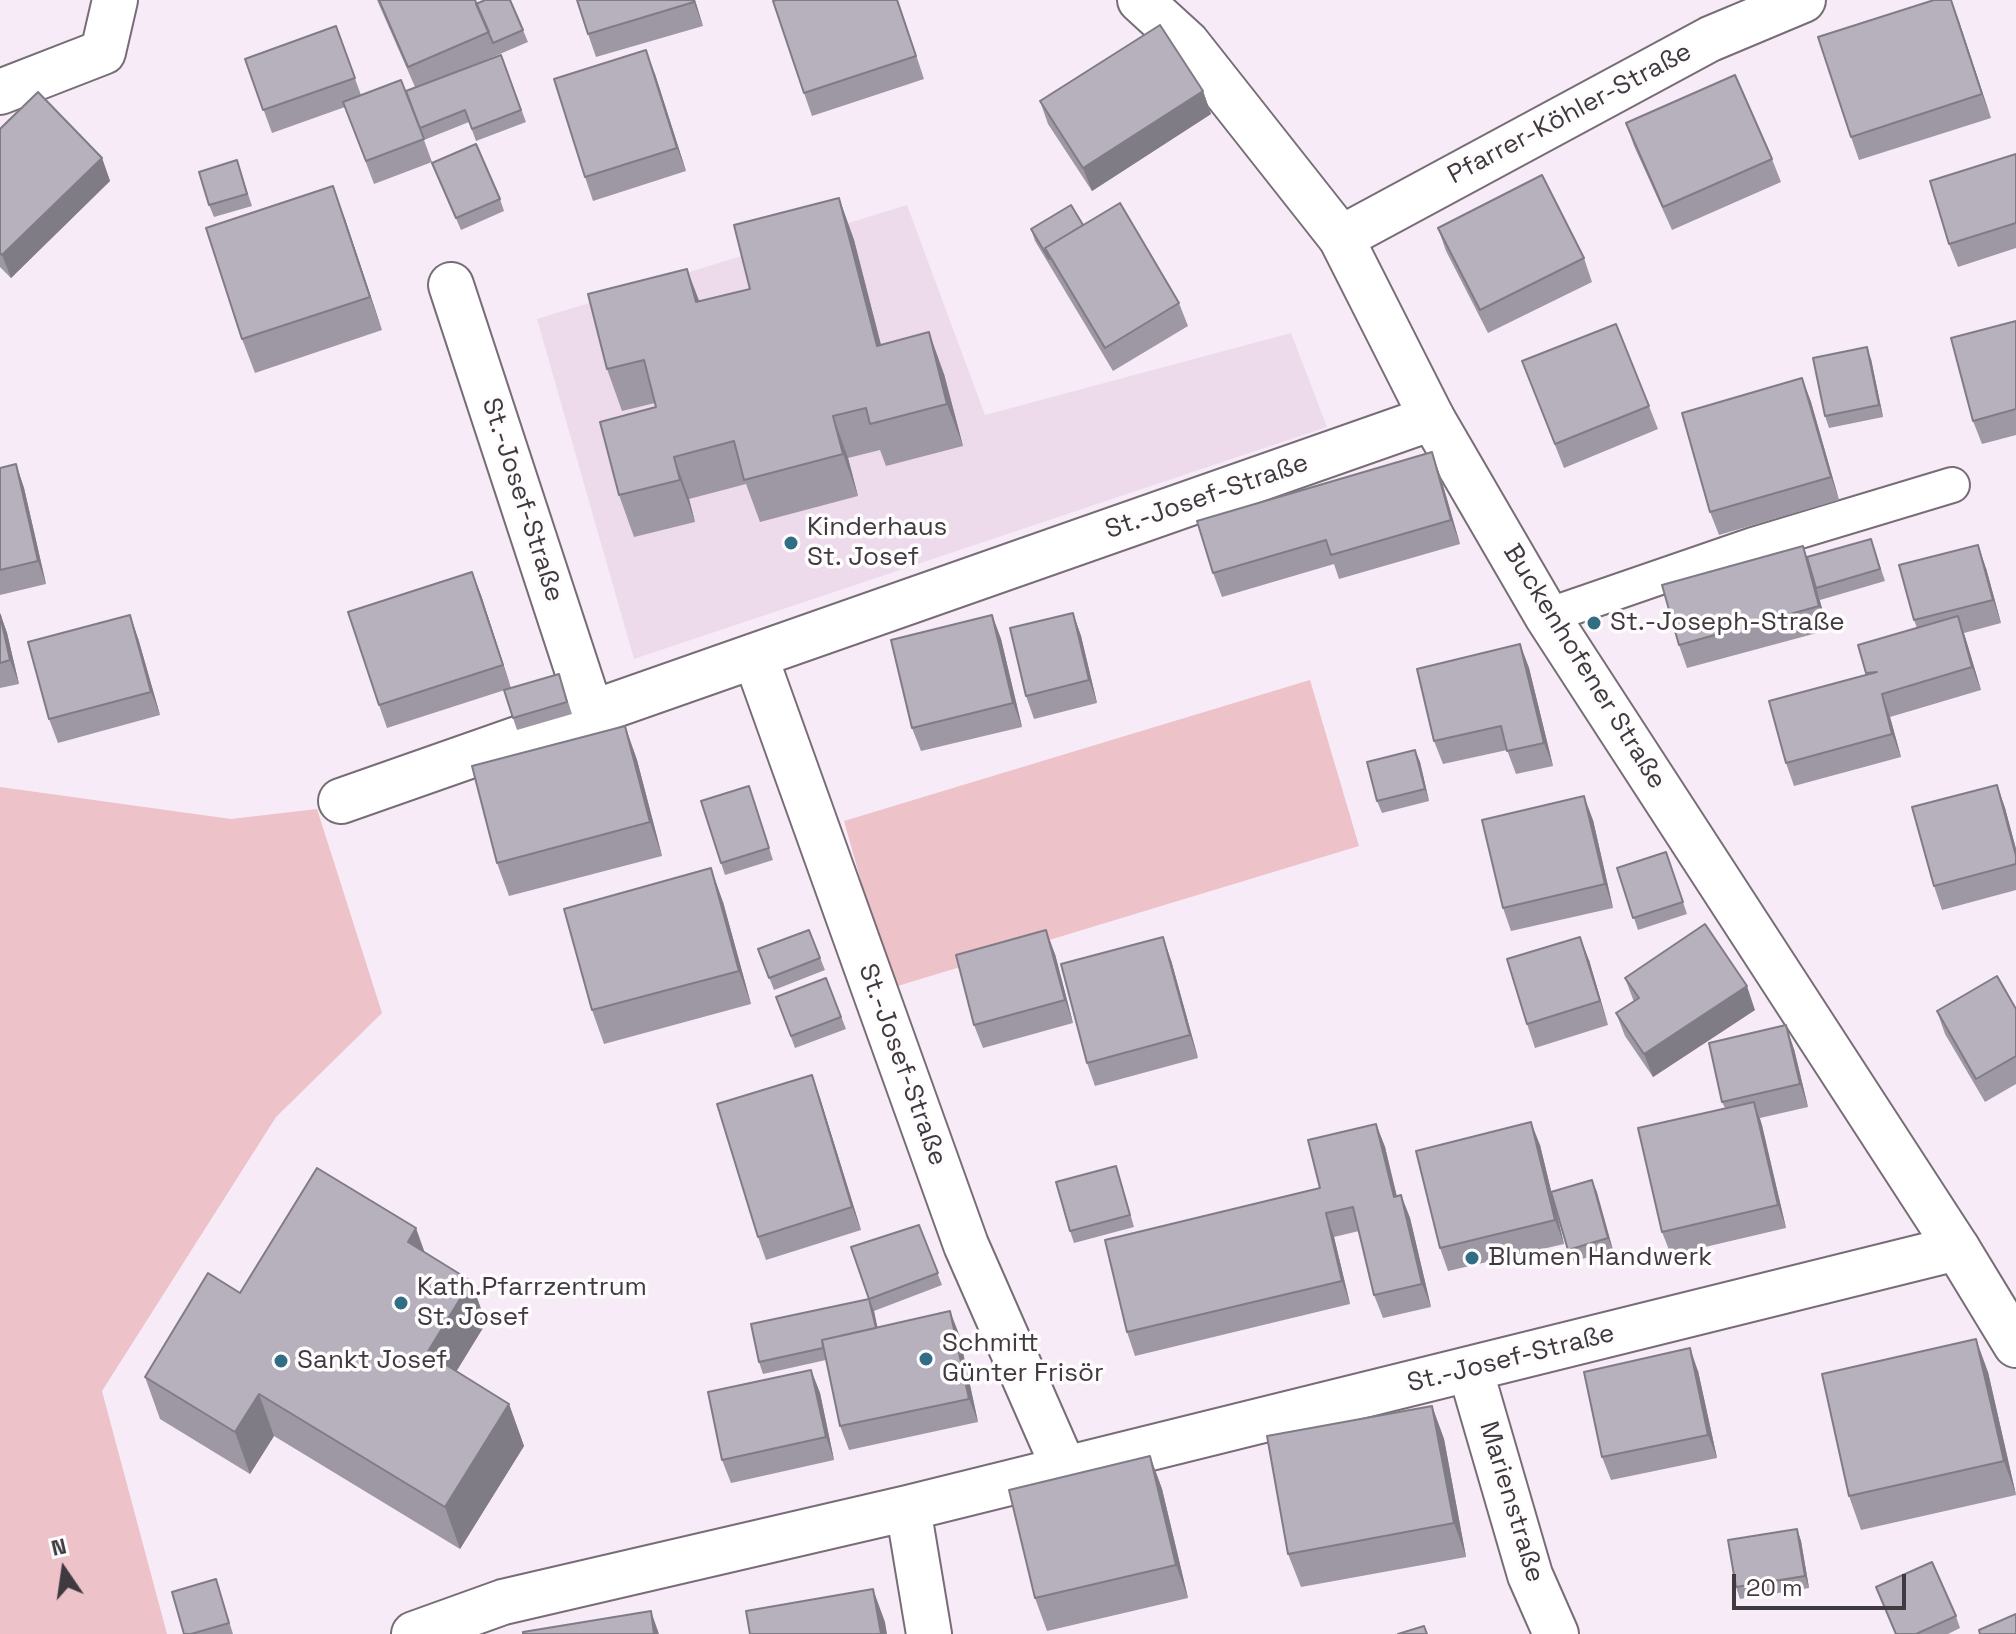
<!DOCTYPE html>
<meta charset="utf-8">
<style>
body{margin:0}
#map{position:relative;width:2016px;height:1634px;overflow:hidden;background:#f7ebf7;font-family:"Space Grotesk",sans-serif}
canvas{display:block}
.north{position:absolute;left:24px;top:1530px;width:80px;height:80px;-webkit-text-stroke:6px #fffcfe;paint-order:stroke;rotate:347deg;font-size:22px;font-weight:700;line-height:32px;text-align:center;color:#3f3a3f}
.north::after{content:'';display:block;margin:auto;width:28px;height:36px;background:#3f3a3f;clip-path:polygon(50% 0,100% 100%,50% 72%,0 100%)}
.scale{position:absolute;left:1732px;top:1574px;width:174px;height:36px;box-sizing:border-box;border:4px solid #3f3a3f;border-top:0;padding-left:10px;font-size:24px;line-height:28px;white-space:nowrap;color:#3f3a3f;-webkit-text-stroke:6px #fffcfe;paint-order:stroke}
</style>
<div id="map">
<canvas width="2016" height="1634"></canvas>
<div class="north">N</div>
<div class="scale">20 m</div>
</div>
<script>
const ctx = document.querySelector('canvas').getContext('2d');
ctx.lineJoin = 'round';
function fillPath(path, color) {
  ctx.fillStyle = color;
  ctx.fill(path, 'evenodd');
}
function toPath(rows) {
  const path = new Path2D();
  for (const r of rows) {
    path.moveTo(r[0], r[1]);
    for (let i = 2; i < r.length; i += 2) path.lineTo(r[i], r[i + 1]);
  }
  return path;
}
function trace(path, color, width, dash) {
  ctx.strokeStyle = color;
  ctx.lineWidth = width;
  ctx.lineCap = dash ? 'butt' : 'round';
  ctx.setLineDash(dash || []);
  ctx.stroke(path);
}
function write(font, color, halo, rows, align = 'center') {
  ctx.font = font + ' "Space Grotesk",sans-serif';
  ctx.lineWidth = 7;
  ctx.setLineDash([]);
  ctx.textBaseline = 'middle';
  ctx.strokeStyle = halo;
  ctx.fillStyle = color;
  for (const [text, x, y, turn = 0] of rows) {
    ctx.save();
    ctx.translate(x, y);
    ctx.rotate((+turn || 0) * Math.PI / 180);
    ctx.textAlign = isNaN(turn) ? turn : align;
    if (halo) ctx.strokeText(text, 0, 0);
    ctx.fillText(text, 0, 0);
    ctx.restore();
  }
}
fillPath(toPath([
 [907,205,985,415,1291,333,1327,427,634,659,537,319]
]), '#eddbec');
fillPath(toPath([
 [1310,680,1359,846,891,988,844,821],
 [0,787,231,819,317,809,382,1013,276,1117,102,1391,167,1634,0,1634]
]), '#edc2c9');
const service = toPath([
 [1547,616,1753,545,1952,485]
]);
const minor = toPath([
 [0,92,103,52,115,0],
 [1341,238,1710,39,1803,0],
 [451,285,592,715],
 [755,656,966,1245,1064,1468],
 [341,801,1432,418],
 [1470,1369,1530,1575,1556,1634],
 [908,1508,929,1634],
 [414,1634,503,1602,908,1508,1957,1248]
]);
const tertiary = toPath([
 [1140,0,1187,43,1341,238,1432,418,1547,616,1957,1248,2016,1345]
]);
trace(service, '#776d77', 38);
trace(minor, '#776d77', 48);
trace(tertiary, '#776d77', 48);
trace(service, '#fff', 34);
trace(minor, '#fff', 44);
trace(tertiary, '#fff', 44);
fillPath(toPath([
 [377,0,475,0,476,4,523,30,528,42,474,65,501,55,526,122,476,141,469,122,424,140,432,162,374,184,345,107,272,133,245,59,336,26,361,95,406,91,415,87],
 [695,0,703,26,596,57,588,34],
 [776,0,898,0,924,79,812,116,804,93],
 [1951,0,1991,118,1859,160,1851,137],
 [655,74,686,171,593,201,585,177],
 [1203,91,1211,114,1092,191,1048,124,1040,101],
 [1626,123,1772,159,1781,182,1672,230,1634,146],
 [0,129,102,158,110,181,11,278,0,267],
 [2016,154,2016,248,1958,267,1949,244],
 [237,160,252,206,214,217,209,205],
 [432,163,500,199,504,211,461,230],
 [839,198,854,240,881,345,944,374,963,446,886,466,880,450,848,458,858,496,760,522,746,484,689,499,695,522,634,537,619,495,656,407,655,403,622,411,607,369,699,301,750,289],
 [345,219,382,330,255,373,242,339],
 [1083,225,1179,303,1188,326,1113,371,1035,241,1031,229],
 [1438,228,1584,258,1592,282,1488,333,1446,251],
 [2016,321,2016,435,1982,444,1973,421],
 [1871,359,1883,417,1829,428,1825,416],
 [1522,361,1649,406,1658,429,1564,468],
 [1802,378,1811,402,1839,500,1719,535,1710,512],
 [16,464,24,488,46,584,0,595,0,468],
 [1440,475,1460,544,1339,579,1334,564,1222,597,1213,573],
 [1871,539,1885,581,1820,600,1818,594,1828,630,1687,668,1679,645,1803,546,1807,557],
 [1986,568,2001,623,1964,633,1981,690,1890,717,1901,757,1794,786,1786,763,1866,675,1858,645,1917,628,1914,620],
 [481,595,511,688,387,728,379,705],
 [0,613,7,633,19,684,0,688],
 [1073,613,1081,636,1097,703,1034,719,1026,696],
 [992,615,1001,639,1022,727,921,751,912,728],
 [138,638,160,715,58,743,49,719],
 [1520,644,1529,668,1553,766,1516,774,1507,750,1443,764,1434,741],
 [563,686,572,714,517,730,513,718],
 [625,726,637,760,662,856,509,896,497,863],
 [1415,750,1420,762,1429,801,1382,813,1377,801],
 [1997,785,2005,808,2016,849,2016,890,1942,910,1934,886],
 [753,798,773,860,725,875,721,863],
 [1593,820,1613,908,1511,931,1503,908],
 [1666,852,1687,914,1638,930,1617,868],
 [723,902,751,1004,604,1044,592,1010],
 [809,930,825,970,774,990,758,949],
 [1055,954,1073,1023,983,1048,974,1025],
 [1171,960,1198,1058,1095,1086,1087,1063],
 [1589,960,1608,1025,1535,1048,1527,1024],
 [826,978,846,1029,795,1048,776,997],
 [1625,978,1755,1010,1653,1077,1625,1036,1616,1013,1634,1002],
 [2016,1009,2016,1084,1985,1102,1945,1034,1937,1011],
 [1794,1049,1808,1107,1760,1118,1786,1228,1671,1255,1662,1232,1725,1108,1722,1102],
 [820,1098,861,1230,766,1260,758,1237],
 [1376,1124,1385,1147,1397,1196,1401,1195,1410,1218,1431,1307,1383,1318,1374,1295,1359,1231,1334,1237,1350,1304,1135,1356,1127,1332,1320,1188],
 [1540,1145,1564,1244,1448,1271,1440,1248],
 [1120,1178,1134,1227,1074,1243,1070,1231],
 [1592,1180,1613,1250,1572,1262,1568,1250],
 [919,1225,942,1285,874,1311,877,1327,959,1334,978,1422,849,1450,840,1426,826,1360,763,1374,759,1362,869,1299],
 [425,1253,471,1281,486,1323,456,1371,509,1404,524,1446,460,1549,274,1436,250,1474,160,1419,145,1377,240,1293],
 [811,1370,820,1393,834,1460,731,1483,722,1460],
 [1698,1371,1717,1458,1611,1480,1602,1457],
 [1988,1372,2016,1495,1861,1530,1849,1496],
 [1432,1406,1444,1439,1466,1557,1301,1587,1288,1554],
 [1150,1456,1162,1489,1188,1598,1047,1631,1035,1598],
 [1797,1529,1801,1541,1809,1588,1740,1599,1736,1587],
 [216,1579,233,1634,184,1634],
 [1876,1587,1956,1616,1960,1628,1948,1634,1895,1634]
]), '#9d98a3');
fillPath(toPath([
 [693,0,695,0,703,26],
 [1951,0,1958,18,1991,118,1982,94],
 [646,50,655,74,686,171,677,148],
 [1203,91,1211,114,1092,191,1083,168],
 [102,158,110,181,11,278,2,255],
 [333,186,345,219,382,330,370,297],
 [839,198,854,240,892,388,877,346],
 [687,269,703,311,696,302],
 [929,332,944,374,963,446,947,404],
 [1867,347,1871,359,1883,417,1879,405],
 [1802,378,1811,402,1839,500,1831,477],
 [833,416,848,458,858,496,843,454],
 [1432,452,1440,475,1460,544,1451,520],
 [674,457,689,499,695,522,680,480],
 [16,464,24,488,46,584,38,561],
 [1978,545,1986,568,2001,623,1993,600],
 [1803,546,1811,569,1828,630,1819,606],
 [472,572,481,595,511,688,503,665],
 [0,613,7,633,19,684,10,660],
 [1073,613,1081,636,1097,703,1089,680],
 [130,615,138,638,160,715,151,692],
 [992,615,1001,639,1022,727,1013,703],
 [1958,616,1966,640,1981,690,1972,667],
 [1520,644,1529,668,1553,766,1544,743],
 [1882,694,1890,717,1901,757,1892,734],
 [625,726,637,760,662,856,650,822],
 [1415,750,1420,762,1429,801,1425,789],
 [1997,785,2005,808,2016,849,2016,856],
 [1584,796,1593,820,1613,908,1605,884],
 [711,868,723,902,751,1004,739,971],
 [1046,930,1055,954,1073,1023,1065,1000],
 [1163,937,1171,960,1198,1058,1190,1035],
 [1580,937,1589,960,1608,1025,1600,1001],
 [1747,986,1755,1010,1653,1077,1644,1054],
 [1786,1025,1794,1049,1808,1107,1800,1084],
 [812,1075,820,1098,861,1230,852,1207],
 [1754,1102,1762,1125,1786,1228,1778,1205],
 [1531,1122,1540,1145,1564,1244,1555,1220],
 [1376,1124,1385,1147,1402,1220,1394,1197],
 [1592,1180,1597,1192,1613,1250,1608,1238],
 [1401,1195,1410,1218,1431,1307,1422,1284],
 [1326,1213,1334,1237,1350,1304,1342,1281],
 [416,1228,431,1270,408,1242],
 [471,1281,486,1323,442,1395,427,1353],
 [869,1299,874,1311,882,1348,877,1336],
 [950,1311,959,1334,978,1422,969,1399],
 [1976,1339,1988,1372,2016,1495,2004,1461],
 [1690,1348,1698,1371,1717,1458,1708,1435],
 [811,1370,820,1393,834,1460,826,1437],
 [259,1394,274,1436,250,1474,235,1432],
 [509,1404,524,1446,460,1549,445,1507],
 [1432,1406,1444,1439,1466,1557,1454,1523],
 [1150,1456,1162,1489,1188,1598,1176,1565],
 [1797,1529,1801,1541,1809,1588,1805,1576],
 [873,1589,885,1622,887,1634,881,1634],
 [651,1611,659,1634,654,1634]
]), '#807c85');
const building = toPath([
 [379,0,475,0,489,32,408,67,379,0],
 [485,0,510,0,523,30,493,43,476,4,485,0],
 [577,0,693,0,694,2,588,34,577,0],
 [776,0,897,0,916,56,804,93,773,1,776,0],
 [1934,0,1951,0,1982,94,1851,137,1818,37,1934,0],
 [1160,25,1203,91,1083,168,1040,101,1160,25],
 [336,26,355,78,263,110,245,59,336,26],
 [646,50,677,148,585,177,554,79,646,50],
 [501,55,521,110,472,129,465,110,420,128,406,91,501,55],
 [1735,75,1772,159,1663,207,1626,123,1735,75],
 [401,80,424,139,366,161,343,102,401,80],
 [38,92,102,158,2,255,0,253,0,129,38,92],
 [476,144,500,199,456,218,432,163,476,144],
 [2016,154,2016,223,1949,244,1930,181,2016,154],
 [237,160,247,194,209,205,199,172,237,160],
 [1542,175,1584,258,1480,310,1438,228,1542,175],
 [333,186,370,297,242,339,206,228,333,186],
 [839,198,877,346,929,332,947,404,870,424,866,408,833,416,843,454,744,480,734,441,674,457,680,480,619,495,600,422,656,407,644,360,607,369,588,294,687,269,696,302,750,289,734,225,839,198],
 [1120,203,1179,303,1105,348,1045,248,1120,203],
 [1071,205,1083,225,1045,248,1049,259,1031,229,1071,205],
 [2016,321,2016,409,1973,421,1951,338,2016,321],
 [1616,324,1649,406,1555,444,1522,361,1616,324],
 [1867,347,1879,405,1825,416,1813,358,1867,347],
 [1802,378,1831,477,1710,512,1682,413,1802,378],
 [1432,452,1451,520,1331,555,1326,540,1213,573,1197,521,1432,452],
 [16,464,38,561,0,570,0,468,16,464],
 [1871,539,1880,569,1816,588,1807,557,1871,539],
 [1978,545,1993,600,1914,620,1899,565,1978,545],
 [1803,546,1819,606,1679,645,1662,585,1803,546],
 [472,572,503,665,379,705,348,612,472,572],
 [1073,613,1089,680,1026,696,1010,628,1073,613],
 [0,615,10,660,0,663,0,615],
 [130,615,151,692,49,719,28,642,130,615],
 [992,615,1013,703,912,728,891,640,992,615],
 [1958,616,1972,667,1882,694,1892,734,1786,763,1769,701,1877,672,1866,673,1858,645,1958,616],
 [1520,644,1544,743,1507,751,1501,726,1434,741,1417,669,1520,644],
 [559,674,567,702,513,718,504,690,559,674],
 [625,726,650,822,497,863,472,766,625,726],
 [1415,750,1425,789,1377,801,1367,762,1415,750],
 [1997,785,2016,856,2016,864,1934,886,1912,807,1997,785],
 [749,786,769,848,721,863,701,801,749,786],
 [1584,796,1605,884,1503,908,1482,820,1584,796],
 [1666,852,1683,902,1633,918,1617,868,1666,852],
 [711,868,739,971,592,1010,564,909,711,868],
 [1705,924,1747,986,1644,1054,1616,1013,1639,998,1625,978,1705,924],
 [809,930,820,958,769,978,758,949,809,930],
 [1046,930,1065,1000,974,1025,956,955,1046,930],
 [1163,937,1190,1035,1087,1063,1061,964,1163,937],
 [1580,937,1600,1001,1527,1024,1507,959,1580,937],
 [1997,976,2016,1009,2016,1056,1976,1079,1937,1011,1997,976],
 [826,978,841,1017,791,1036,776,997,826,978],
 [1786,1025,1800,1084,1722,1102,1709,1043,1786,1025],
 [812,1075,852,1207,758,1237,717,1104,812,1075],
 [1754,1102,1778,1205,1662,1232,1638,1128,1754,1102],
 [1531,1122,1555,1220,1440,1248,1416,1151,1531,1122],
 [1376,1124,1394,1197,1401,1195,1422,1284,1374,1295,1353,1207,1326,1213,1342,1281,1127,1332,1105,1240,1320,1188,1308,1140,1376,1124],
 [1116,1166,1130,1215,1070,1231,1056,1182,1116,1166],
 [317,1168,416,1228,408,1242,471,1281,427,1353,509,1404,445,1507,259,1394,235,1432,145,1377,208,1273,240,1293,317,1168],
 [1592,1180,1608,1238,1568,1250,1551,1192,1592,1180],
 [919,1225,938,1273,869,1299,876,1328,822,1340,823,1348,759,1362,751,1324,869,1299,851,1247,919,1225],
 [950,1311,969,1399,840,1426,822,1340,950,1311],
 [1976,1339,2004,1461,1849,1496,1822,1374,1976,1339],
 [1690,1348,1708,1435,1602,1457,1584,1372,1690,1348],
 [811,1370,826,1437,722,1460,708,1392,811,1370],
 [1432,1406,1454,1523,1288,1554,1267,1436,1432,1406],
 [1150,1456,1176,1565,1035,1598,1009,1490,1150,1456],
 [1797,1529,1805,1576,1736,1587,1728,1540,1797,1529],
 [1932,1562,1956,1616,1916,1634,1896,1634,1876,1587,1932,1562],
 [216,1579,229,1623,191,1634,184,1634,172,1592,216,1579],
 [873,1589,881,1634,750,1634,746,1611,873,1589],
 [651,1611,654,1634,523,1634,523,1632,651,1611],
 [2016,1614,2016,1634,1980,1634,1979,1630,2016,1614],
 [1424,1626,1427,1634,1398,1634,1424,1626]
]);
fillPath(building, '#b7b1be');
trace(building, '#807c85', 2);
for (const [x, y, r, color] of [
 [791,543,8,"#316e84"],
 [1594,623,8,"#316e84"],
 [1472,1258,8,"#316e84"],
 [401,1303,8,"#316e84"],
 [926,1359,8,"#316e84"],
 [281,1361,8,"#316e84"]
]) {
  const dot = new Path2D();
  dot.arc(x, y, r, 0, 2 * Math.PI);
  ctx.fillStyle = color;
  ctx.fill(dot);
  trace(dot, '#fffcfe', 3);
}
write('26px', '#3f3a3f', '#fffcfe', [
 ["Pfarrer-Köhler-Straße",1570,114,-28],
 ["St.-Josef-Straße",1207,497,-19],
 ["St.-Josef-Straße",522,500,72],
 ["Buckenhofener Straße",1584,667,58],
 ["St.-Josef-Straße",902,1065,70],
 ["St.-Josef-Straße",1511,1359,-14],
 ["Marienstraße",1511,1502,73]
]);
write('26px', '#3f3a3f', '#fffcfe', [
 ["Kinderhaus",807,528],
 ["St. Josef",807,558],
 ["St.-Joseph-Straße",1610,623],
 ["Blumen Handwerk",1488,1258],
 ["Kath.Pfarrzentrum",417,1288],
 ["St. Josef",417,1318],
 ["Schmitt",942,1344],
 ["Günter Frisör",942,1374],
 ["Sankt Josef",297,1361]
], 'left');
</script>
